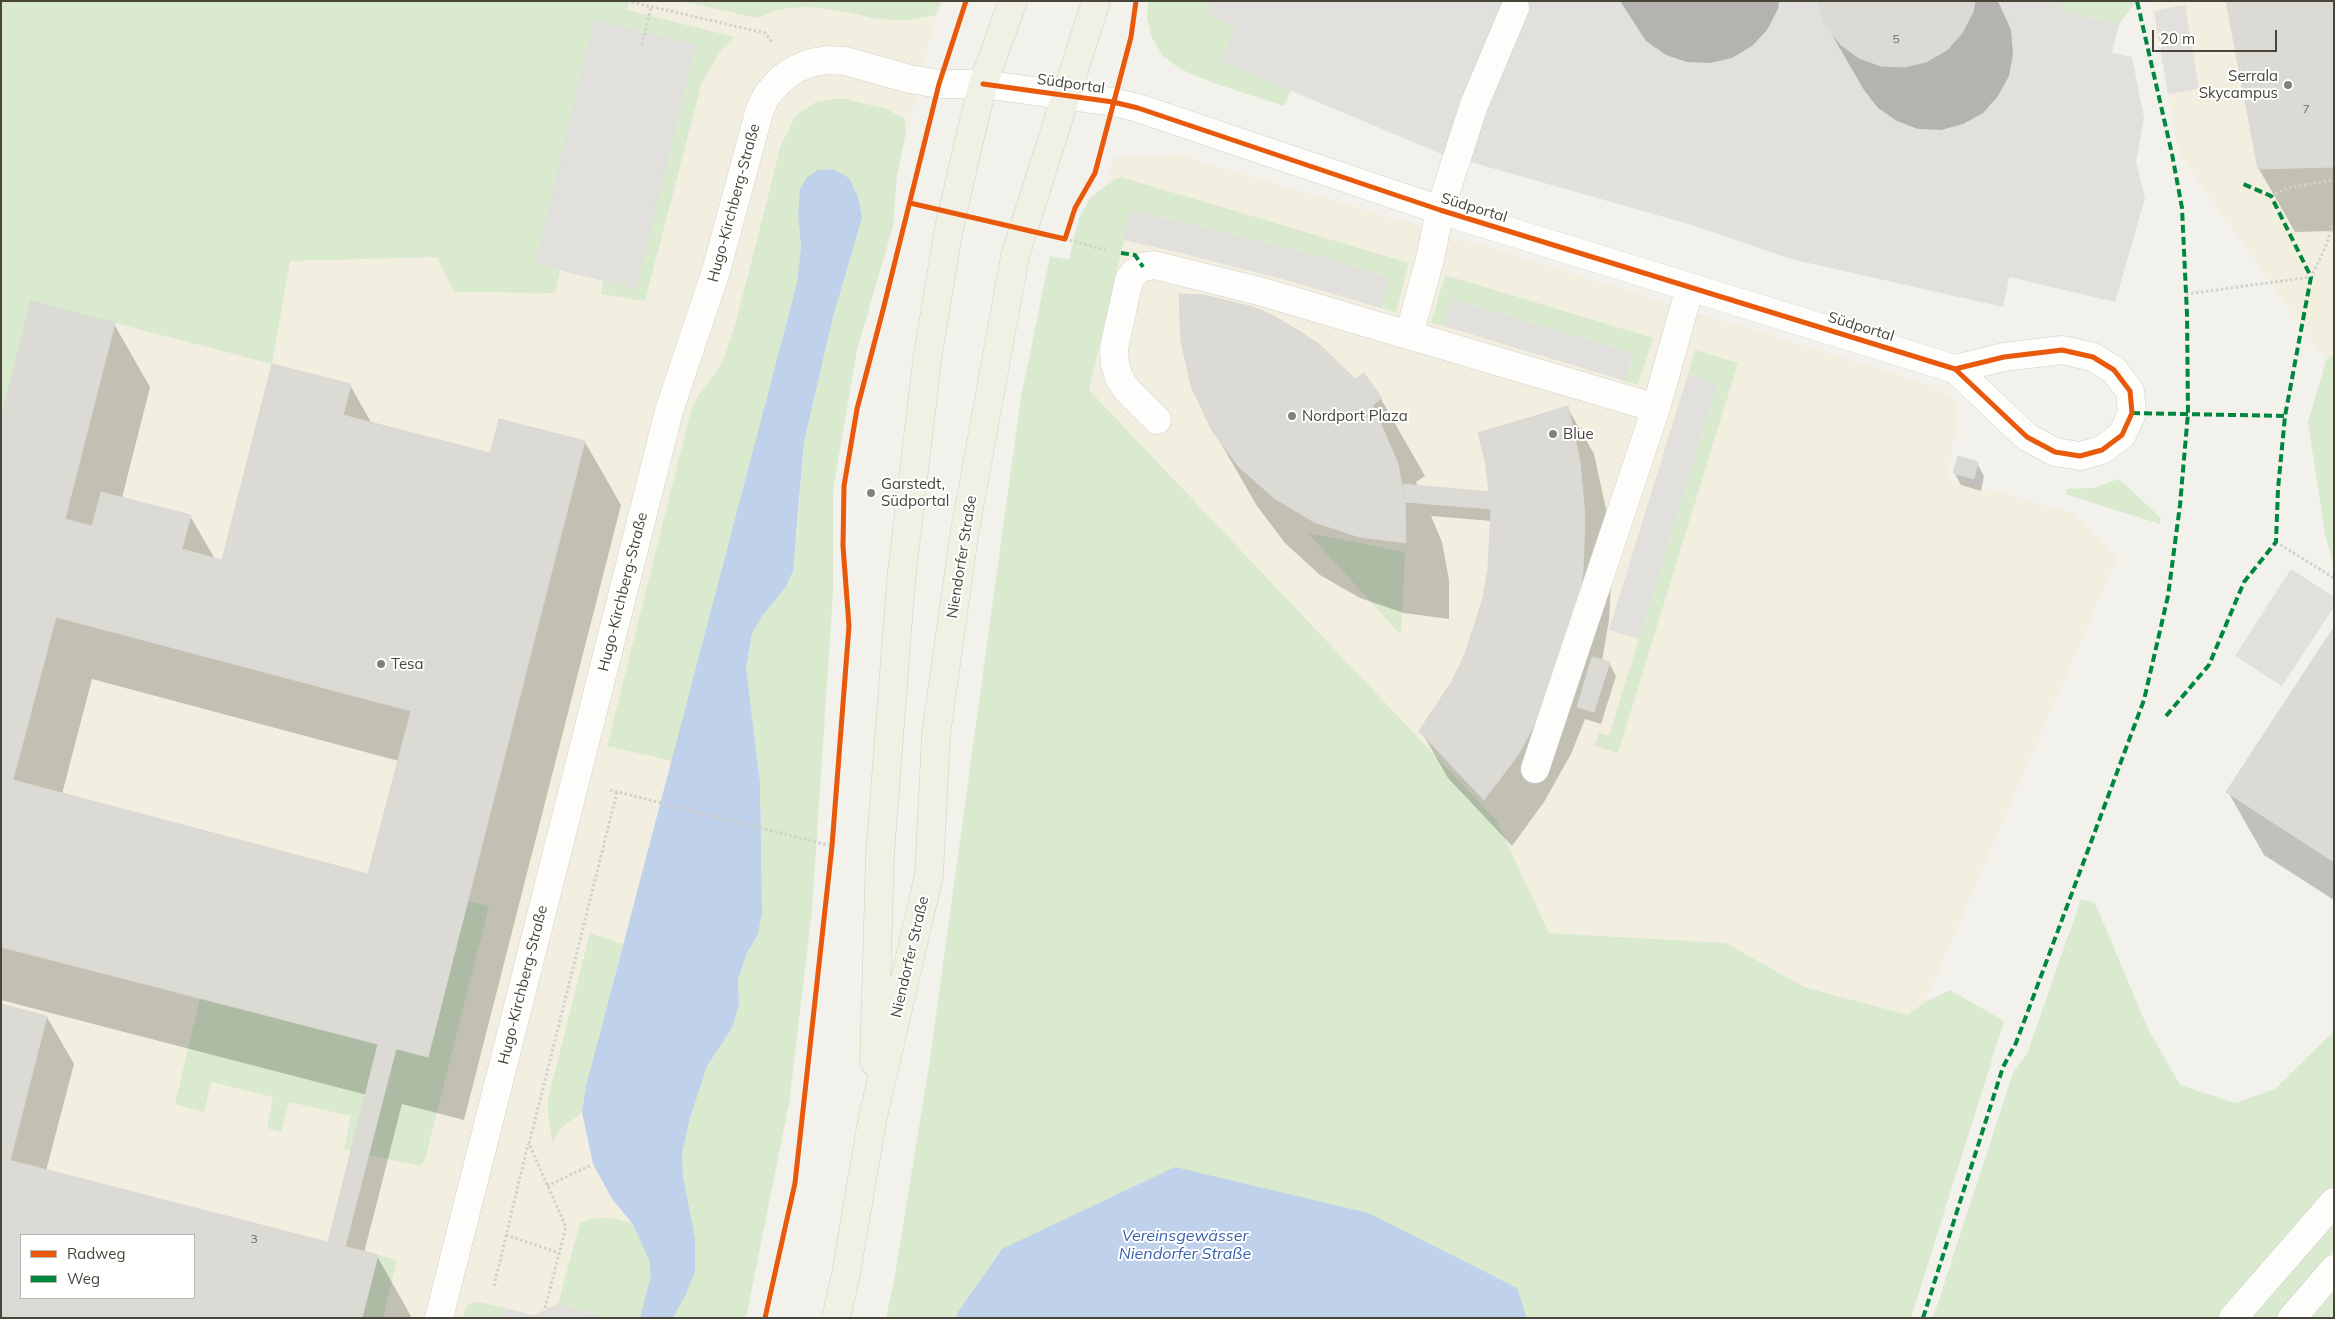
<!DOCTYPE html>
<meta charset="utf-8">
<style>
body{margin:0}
#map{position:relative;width:2335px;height:1319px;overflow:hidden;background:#f2f1ec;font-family:Mulish,sans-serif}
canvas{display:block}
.frame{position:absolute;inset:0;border:2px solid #484539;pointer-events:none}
.legend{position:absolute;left:20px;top:1234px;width:175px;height:65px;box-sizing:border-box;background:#fff;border:1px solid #b6b5b0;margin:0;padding:6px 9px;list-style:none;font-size:15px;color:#484539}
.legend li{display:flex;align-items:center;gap:10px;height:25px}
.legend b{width:25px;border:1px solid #b6b5b0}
.scale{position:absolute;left:2152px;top:30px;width:125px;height:22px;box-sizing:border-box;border:2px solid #484539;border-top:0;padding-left:6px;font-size:15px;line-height:18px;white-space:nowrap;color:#484539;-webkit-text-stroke:4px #fff;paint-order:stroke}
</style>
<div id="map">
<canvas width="2335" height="1319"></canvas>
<div class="frame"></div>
<ul class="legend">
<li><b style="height:6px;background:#e8590c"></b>Radweg</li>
<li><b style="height:6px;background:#00873e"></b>Weg</li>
</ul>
<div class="scale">20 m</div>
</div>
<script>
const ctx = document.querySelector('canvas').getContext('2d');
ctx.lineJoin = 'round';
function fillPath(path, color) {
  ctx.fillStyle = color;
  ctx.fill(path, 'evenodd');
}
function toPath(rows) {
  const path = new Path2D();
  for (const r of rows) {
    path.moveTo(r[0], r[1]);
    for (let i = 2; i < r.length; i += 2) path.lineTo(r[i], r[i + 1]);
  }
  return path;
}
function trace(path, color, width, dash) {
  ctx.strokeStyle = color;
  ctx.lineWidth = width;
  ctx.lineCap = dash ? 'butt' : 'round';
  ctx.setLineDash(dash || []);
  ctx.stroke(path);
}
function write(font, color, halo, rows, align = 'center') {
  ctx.font = font + ' Mulish,sans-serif';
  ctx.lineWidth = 4;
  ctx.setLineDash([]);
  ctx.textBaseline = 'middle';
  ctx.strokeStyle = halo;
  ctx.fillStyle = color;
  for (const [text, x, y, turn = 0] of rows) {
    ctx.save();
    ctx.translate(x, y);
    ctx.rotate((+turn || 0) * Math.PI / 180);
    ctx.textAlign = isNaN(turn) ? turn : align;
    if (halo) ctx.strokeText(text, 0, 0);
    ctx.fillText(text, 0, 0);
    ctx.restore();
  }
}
fillPath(toPath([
 [568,1,876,1,936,15,897,175,893,226,857,350,839,449,833,490,833,593,812,910,789,1104,746,1318,1,1318,1,285,264,272,342,242],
 [21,1235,194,1235,194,1298,21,1298],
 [2150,1,2334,1,2334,353,2326,361,2179,154],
 [1175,154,1430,229,1937,387,1959,405,1948,478,2071,512,2117,558,1925,1002,1908,1015,1804,987,1726,943,1549,933,1059,401,1113,158]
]), '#f3efe0');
fillPath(toPath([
 [1,1,629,1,627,10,734,37,721,50,702,82,645,301,601,294,603,281,636,289,535,264,560,271,555,293,454,292,437,257,290,261,272,364,31,301,1,419],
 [681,1,942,1,936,15,909,20,876,19,848,12,809,7,789,8,773,11,757,18],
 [1148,1,1213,1,1208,16,1235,27,1221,61,1291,90,1284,106,1214,83,1180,69,1163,56,1152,38,1147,18],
 [2062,1,2137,1,2119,24,2060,11],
 [831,99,845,99,887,109,904,119,906,132,897,175,893,226,857,350,833,490,833,593,812,910,789,1104,746,1318,673,1318,686,1294,682,1153,690,1118,707,1066,732,1028,739,1005,738,979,747,953,758,934,762,913,760,782,746,668,752,635,762,616,785,588,797,535,804,442,833,317,862,218,833,169,818,170,807,177,798,216,801,246,797,283,672,761,607,746,690,414,695,401,720,367,725,355,736,322,781,145,796,115,816,102],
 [1121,177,1409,263,1396,312,1381,308,1389,277,1297,250,1131,210,1089,390,1496,820,1549,933,1726,943,1804,987,1908,1015,1925,1002,1950,990,2004,1021,1911,1318,1527,1318,1517,1288,1002,1249,958,1312,956,1318,886,1318,894,1281,929,1066,1021,397,1050,256,1069,260,1079,218,1091,197,1114,180],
 [1445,275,1653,338,1638,385,1625,381,1633,353,1452,299,1444,326,1431,323],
 [1695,350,1738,363,1618,753,1595,746,1599,733,1609,736,1717,384,1688,374],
 [2334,353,2334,568,2325,534,2308,422,2326,361],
 [2119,479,2161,518,2160,524,2065,494,2067,489,2093,488],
 [1308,533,1405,552,1401,635],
 [2081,899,2095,903,2148,1029,2180,1085,2235,1103,2275,1089,2334,1031,2334,1249,2275,1318,1933,1318,2013,1073,2027,1054],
 [468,901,489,906,426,1155,424,1162,419,1166,344,1149,351,1116,289,1102,281,1132,267,1128,273,1097,211,1082,204,1112,175,1104,200,998,428,1057],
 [590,933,623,944,586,1086,582,1112,561,1128,552,1142,548,1113,548,1099],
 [595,1218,613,1218,633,1224,643,1243,649,1260,651,1275,640,1318,610,1318,558,1304,580,1223],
 [378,1255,397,1260,383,1318,362,1318],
 [2334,1291,2334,1318,2311,1318],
 [479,1302,505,1308,503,1318,462,1318,467,1306,472,1303]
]), '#d9eace');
fillPath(toPath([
 [1213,1,1817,1,1826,27,1841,45,1859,58,1881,66,1947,50,1962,33,1973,12,1975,1,2062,1,2060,11,2119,24,2112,53,2132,57,2144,118,2136,162,2145,198,2115,302,2009,277,2003,307,1791,259,1692,225,1439,153,1221,61,1235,27,1207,16],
 [2185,5,2199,89,2168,94,2154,11],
 [594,20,696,45,636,289,535,264],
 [1131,210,1297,250,1389,277,1381,308,1290,281,1185,254,1123,240],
 [1452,299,1633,353,1625,381,1444,326],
 [1688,374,1717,384,1639,639,1609,630],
 [2291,569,2334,597,2334,607,2282,686,2235,656],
 [558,1304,610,1318,503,1318,505,1308,533,1315]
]), '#e1e0dc');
fillPath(toPath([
 [833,169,849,178,858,197,862,218,833,317,804,442,793,571,785,588,762,616,752,634,746,668,760,782,762,913,758,934,747,953,738,979,739,1005,732,1028,707,1066,690,1118,682,1153,683,1177,695,1238,695,1271,686,1294,673,1318,640,1318,651,1275,649,1260,633,1224,612,1199,593,1164,582,1112,586,1086,797,283,801,246,798,216,800,189,807,177,818,170],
 [1175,1167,1368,1213,1517,1288,1527,1318,956,1318,958,1312,1002,1249]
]), '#c0d1ec');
fillPath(toPath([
 [1620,1,1779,1,1778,9,1767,30,1752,46,1732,58,1710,63,1687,62,1666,55,1646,41],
 [1818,1,1998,1,2011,30,2013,54,2009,76,1998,96,1983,113,1963,124,1941,130,1918,129,1897,121,1878,108,1864,90,1827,26],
 [2334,1,2334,231,2295,232,2259,169],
 [1253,308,1298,330,1318,345,1355,381,1364,375,1381,399,1425,476,1416,482,1418,487,1490,493,1567,407,1594,454,1606,509,1612,564,1609,620,1602,661,1609,663,1616,676,1601,724,1585,719,1571,754,1544,802,1512,846,1448,778,1421,731,1453,682,1476,627,1490,569,1492,521,1431,516,1442,542,1449,580,1449,619,1404,613,1360,598,1320,575,1285,543,1257,506,1212,428],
 [114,324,150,387,122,498,190,516,215,559,223,561,350,385,372,424,490,454,491,457,585,442,621,505,464,1120,402,1104,364,1253,377,1256,412,1318,1,1318,1,1005,47,1017,74,1064,46,1171,329,1244,367,1095,1,1000,1,424],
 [92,679,399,761,369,876,62,794],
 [21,1235,194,1235,194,1298,21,1298],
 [1977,463,1984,476,1981,491,1961,485,1954,472],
 [2334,629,2334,900,2264,855,2228,792]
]), '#0003');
const building = toPath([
 [1817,1,1975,1,1973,12,1962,33,1947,50,1926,62,1904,67,1881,66,1859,58,1841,45,1826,27,1817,1],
 [2226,1,2334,1,2334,167,2258,169,2226,1],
 [1179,294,1204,295,1253,307,1276,317,1319,344,1355,379,1364,373,1382,398,1373,405,1398,464,1405,502,1406,543,1359,537,1314,522,1274,498,1239,467,1211,429,1191,386,1181,341,1179,294],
 [31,301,115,323,65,519,92,526,101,492,191,515,182,549,222,560,272,364,351,384,303,572,450,611,499,419,585,441,428,1057,1,947,1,419,31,301],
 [56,617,411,711,368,874,13,780,56,617],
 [1568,406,1580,461,1585,516,1583,572,1579,600,1545,706,1518,755,1484,800,1419,731,1452,681,1465,654,1483,598,1488,569,1491,509,1485,460,1478,433,1568,406],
 [343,415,490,453,450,611,303,572,343,415],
 [1958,456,1978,462,1974,479,1953,473,1958,456],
 [1403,484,1489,492,1491,509,1405,502,1403,484],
 [2334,627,2334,862,2226,792,2334,627],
 [1592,657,1610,662,1594,712,1577,707,1592,657],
 [1,1004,47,1016,10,1161,1,1158,1,1004],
 [378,1044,396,1049,345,1247,328,1242,378,1044],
 [1,1158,378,1255,362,1318,1,1318,1,1158],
 [21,1235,194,1235,194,1298,21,1298,21,1235]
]);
fillPath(building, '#dbdad5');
trace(building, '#dad9d2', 1);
const minor = toPath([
 [1409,335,1430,259,1440,210,1474,105,1515,8],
 [1157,420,1128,391,1119,378,1115,364,1114,348,1129,280,1134,273,1143,267,1154,265,1259,291,1656,408],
 [1535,769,1656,408,1690,287],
 [439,1318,669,411,716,271,760,109,767,95,780,80,794,70,810,63,828,60,845,61,910,79,939,84,983,84,1113,102,1138,108,1440,210,1955,369,2027,437,2055,452,2080,456,2102,450,2122,435,2132,413,2130,391,2114,370,2093,357,2062,350,2004,357,1955,369],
 [2233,1318,2334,1202],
 [2292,1318,2334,1269]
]);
const major = toPath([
 [874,1062,880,855,901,581,927,361,948,233,969,141,983,84,1013,1],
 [836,1318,846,1274,872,1121,929,875,936,735,964,536,1015,256,1096,1]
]);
trace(minor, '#d0cfca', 29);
trace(major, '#d3d1bb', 29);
trace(toPath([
 [627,1,765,33,772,42],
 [642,45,651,7],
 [2271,196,2287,188,2334,180],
 [1065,239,1105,250],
 [2186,294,2311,277,2326,246,2334,222],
 [2276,542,2334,578],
 [610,790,832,846],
 [547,1186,591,1165],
 [506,1235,559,1253],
 [494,1286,528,1144],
 [545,1308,566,1227,529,1144,617,792]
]), '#d2d1cb', 3, [2.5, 2.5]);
trace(minor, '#fdfdfc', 28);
trace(major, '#f1f0e5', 28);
trace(toPath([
 [1121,253,1135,255,1143,267],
 [2132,413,2285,416],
 [2166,716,2209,665,2244,582,2276,542,2278,489,2285,416,2311,277,2271,196,2241,183],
 [1923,1318,2003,1067,2016,1043,2144,700,2168,596,2180,505,2188,413,2187,314,2182,208,2172,154,2137,1]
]), '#00873e', 4, [8, 4]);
trace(toPath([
 [983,84,1113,102,1138,108,1440,210,1955,369,2027,437,2055,452,2080,456,2102,450,2122,435,2132,413,2130,391,2114,370,2093,357,2062,350,2004,357,1955,369],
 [910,203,1065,239,1075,208,1095,173,1131,37,1136,1],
 [765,1318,795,1183,832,846,849,626,843,546,844,486,857,409,883,310,939,84,966,1]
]), '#e8590c', 5);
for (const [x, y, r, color] of [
 [2288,85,5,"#848178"],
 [1292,416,5,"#848178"],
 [1553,434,5,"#848178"],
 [871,493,5,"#848178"],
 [381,664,5,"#848178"]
]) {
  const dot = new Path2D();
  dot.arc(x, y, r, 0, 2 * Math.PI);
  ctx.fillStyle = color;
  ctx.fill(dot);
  trace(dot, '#fff', 2);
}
write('12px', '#6e6b61', null, [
 ["5",1896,39],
 ["7",2306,109],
 ["3",254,1239]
]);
write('15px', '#484539', '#fff', [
 ["Serrala",2278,76,"right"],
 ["Skycampus",2278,93,"right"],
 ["Nordport Plaza",1302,416],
 ["Blue",1563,434],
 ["Garstedt,",881,484],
 ["Südportal",881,501],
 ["Tesa",391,664]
], 'left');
write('15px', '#484539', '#fff', [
 ["Südportal",1071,84,8],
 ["Hugo-Kirchberg-Straße",734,203,-75],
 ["Südportal",1474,208,17],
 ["Südportal",1861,327,17],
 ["Niendorfer Straße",962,557,-81],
 ["Hugo-Kirchberg-Straße",623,592,-76],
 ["Niendorfer Straße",910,957,-77],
 ["Hugo-Kirchberg-Straße",523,985,-76]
]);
write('italic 16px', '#3862ad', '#fff', [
 ["Vereinsgewässer",1185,1236],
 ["Niendorfer Straße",1185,1254]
]);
</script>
